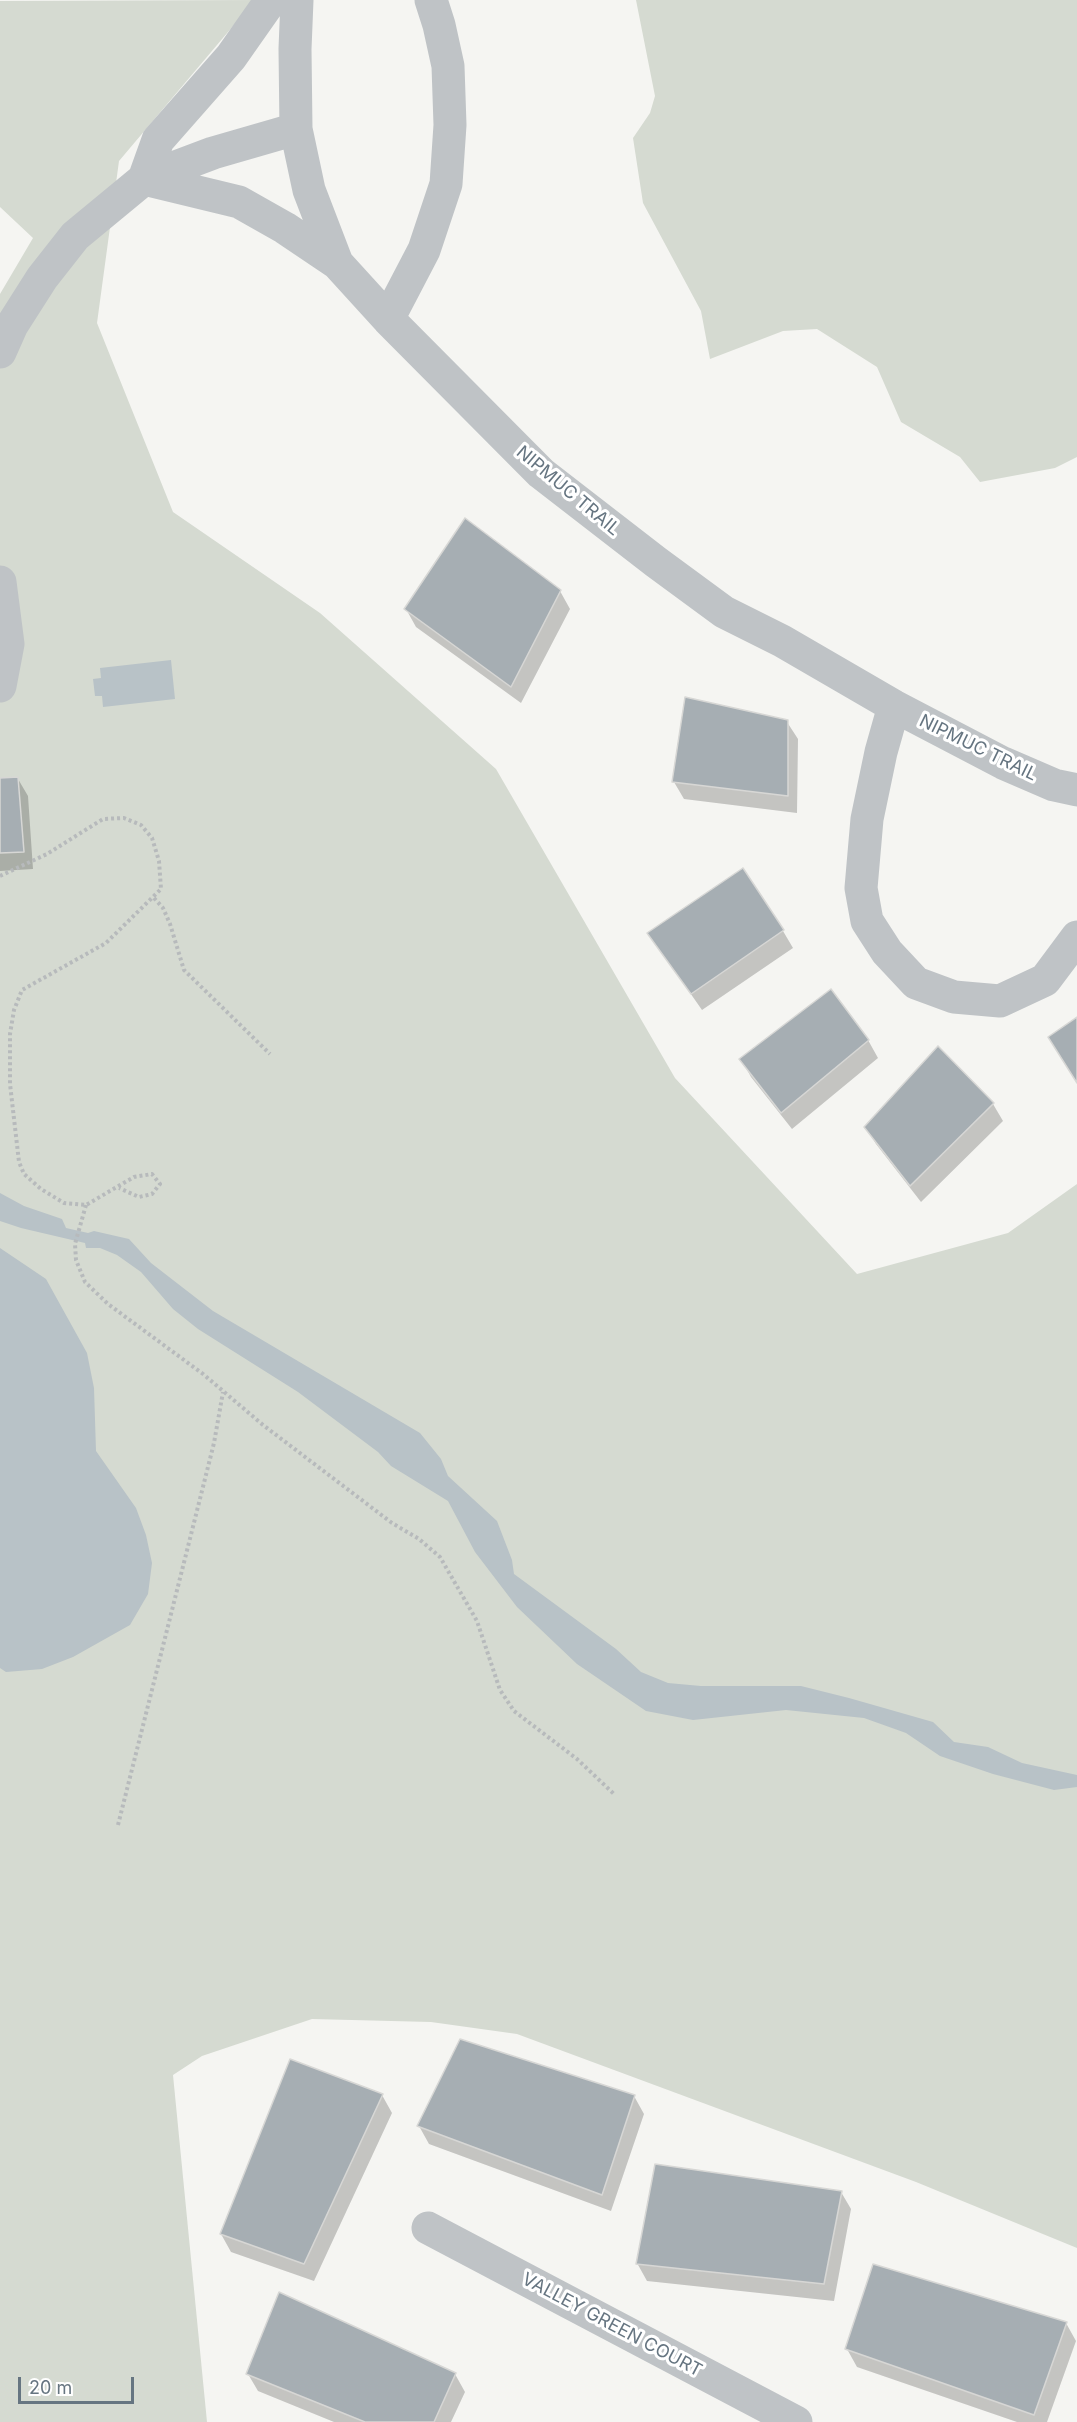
<!DOCTYPE html>
<style>
body{margin:0}
#map{position:relative;width:1077px;height:2422px;overflow:hidden;background:#f5f5f2;font-family:Inter,sans-serif}
canvas{display:block}
.scale{position:absolute;left:18px;top:2377px;width:116px;height:27px;box-sizing:border-box;border:3px solid #667581;border-top:0;padding-left:8px;font-size:18px;line-height:21px;white-space:nowrap;color:#667581;-webkit-text-stroke:4px #fff;paint-order:stroke}
</style>
<div id="map">
<canvas width="1077" height="2422"></canvas>
<div class="scale">20 m</div>
</div>
<script>
const ctx = document.querySelector('canvas').getContext('2d');
ctx.lineJoin = 'round';
function fillPath(path, color) {
  ctx.fillStyle = color;
  ctx.fill(path, 'evenodd');
}
function toPath(rows) {
  const path = new Path2D();
  for (const r of rows) {
    path.moveTo(r[0], r[1]);
    for (let i = 2; i < r.length; i += 2) path.lineTo(r[i], r[i + 1]);
  }
  return path;
}
function trace(path, color, width, dash) {
  ctx.strokeStyle = color;
  ctx.lineWidth = width;
  ctx.lineCap = dash ? 'butt' : 'round';
  ctx.setLineDash(dash || []);
  ctx.stroke(path);
}
function write(font, color, halo, rows, align = 'center') {
  ctx.font = font + ' Inter,sans-serif';
  ctx.lineWidth = 6;
  ctx.setLineDash([]);
  ctx.textBaseline = 'middle';
  ctx.strokeStyle = halo;
  ctx.fillStyle = color;
  for (const [text, x, y, turn = 0] of rows) {
    ctx.save();
    ctx.translate(x, y);
    ctx.rotate((+turn || 0) * Math.PI / 180);
    ctx.textAlign = isNaN(turn) ? turn : align;
    if (halo) ctx.strokeText(text, 0, 0);
    ctx.fillText(text, 0, 0);
    ctx.restore();
  }
}
fillPath(toPath([
 [255,0,119,161,97,323,173,512,320,613,496,769,675,1078,857,1274,1008,1233,1077,1184,1077,2248,916,2182,517,2034,431,2022,312,2019,202,2056,173,2075,207,2422,0,2422,0,294,33,238,0,207,0,1],
 [636,0,1077,0,1077,457,1055,468,980,482,960,457,901,422,877,367,817,329,783,331,710,359,701,311,643,203,633,138,650,113,655,96]
]), '#d5dad1');
fillPath(toPath([
 [171,660,175,699,103,707,102,696,95,696,93,679,101,678,100,668],
 [0,1193,24,1206,62,1219,66,1228,88,1233,94,1231,129,1239,151,1263,213,1311,420,1433,441,1459,448,1476,497,1521,512,1560,514,1574,616,1649,641,1672,668,1683,701,1686,801,1686,849,1698,933,1722,954,1742,988,1747,1022,1763,1077,1775,1077,1787,1054,1790,993,1774,940,1756,906,1733,864,1718,786,1710,693,1720,646,1711,577,1664,517,1607,475,1552,448,1501,391,1466,378,1452,298,1392,198,1329,173,1309,141,1272,117,1255,100,1248,86,1248,85,1243,21,1228,0,1221],
 [0,1248,46,1279,87,1353,94,1388,96,1451,136,1508,146,1535,152,1563,148,1594,130,1625,73,1657,42,1669,6,1672,0,1668]
]), '#b8c2c7');
fillPath(toPath([
 [560,591,570,609,521,703,416,627,406,609],
 [787,722,798,739,797,813,684,799,674,782],
 [18,779,28,796,33,869,0,871,0,780],
 [783,931,793,948,702,1010,649,934],
 [868,1040,878,1058,792,1129,751,1077,741,1059],
 [993,1104,1003,1121,921,1202,876,1144,866,1127],
 [382,2095,392,2113,314,2281,231,2252,221,2234],
 [634,2096,644,2114,611,2211,429,2144,419,2126],
 [841,2192,851,2209,834,2301,647,2281,637,2263],
 [1066,2323,1076,2341,1047,2422,1017,2422,857,2367,847,2349],
 [248,2374,455,2374,465,2392,451,2422,334,2422,258,2391]
]), '#0003');
const building = toPath([
 [465,518,561,590,511,687,404,609,465,518],
 [685,697,788,720,788,796,672,782,685,697],
 [18,777,24,852,0,853,0,778,18,777],
 [743,868,784,930,691,994,647,933,743,868],
 [831,989,869,1040,781,1113,739,1059,831,989],
 [1077,1017,1077,1083,1048,1037,1077,1017],
 [938,1046,994,1103,910,1186,864,1127,938,1046],
 [460,2039,635,2095,602,2195,417,2126,460,2039],
 [290,2059,383,2094,304,2264,220,2234,290,2059],
 [655,2164,842,2191,824,2284,636,2264,655,2164],
 [873,2264,1067,2322,1034,2415,845,2349,873,2264],
 [279,2292,456,2373,434,2422,365,2422,246,2374,279,2292]
]);
fillPath(building, '#a6aeb3');
trace(building, '#d7d7d5', 1.5);
trace(toPath([
 [0,876,47,854,103,819,124,818,141,825,152,838,159,861,161,889,106,943,22,990,14,1010,10,1034,10,1084,19,1162,24,1174,41,1189,64,1203,86,1205,134,1177,152,1174,160,1184,152,1194,139,1197,119,1188],
 [154,898,163,908,170,924,184,970,270,1054],
 [86,1205,75,1244,76,1260,85,1282,108,1304,203,1374,263,1425,392,1523,419,1539,440,1557,477,1621,500,1690,514,1711,577,1759,614,1794],
 [118,1825,214,1443,223,1392]
]), '#b7babc', 4, [3, 3]);
trace(toPath([
 [271,0,231,57,158,140,144,179,239,202,285,228,337,263],
 [297,0,295,49,296,129,309,190,337,263,388,319,541,473,656,562,724,612,782,641,894,706,1003,763,1054,785,1077,790],
 [388,319,424,250,446,184,450,125,448,66,439,25,431,0],
 [0,352,12,325,42,278,75,236,144,179,213,153,296,129],
 [0,582,8,644,0,686],
 [894,706,881,752,867,819,861,888,867,921,887,952,916,983,954,997,1000,1001,1045,980,1077,937],
 [428,2228,796,2422]
]), '#bfc3c6', 33);
write('18px', '#667581', '#fff', [
 ["NIPMUC TRAIL",568,491,40],
 ["NIPMUC TRAIL",978,748,26],
 ["VALLEY GREEN COURT",612,2325,28]
]);
</script>
